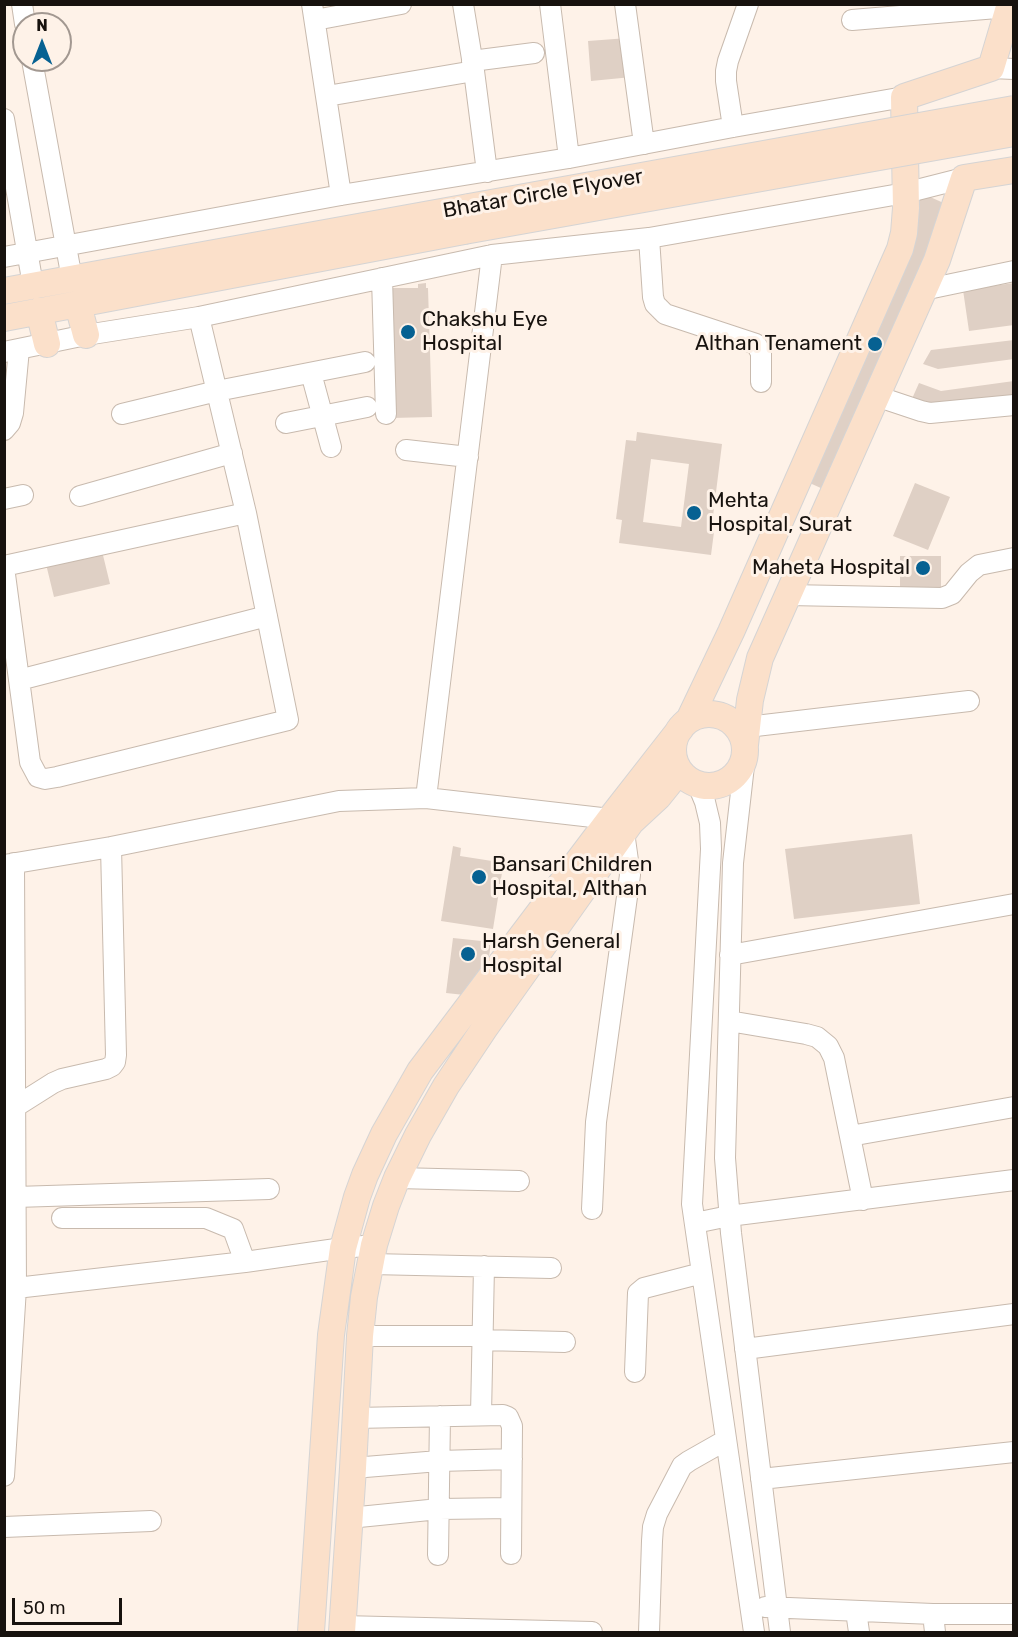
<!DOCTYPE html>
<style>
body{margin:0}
#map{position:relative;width:1018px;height:1637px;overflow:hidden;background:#fef2e8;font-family:Rubik,sans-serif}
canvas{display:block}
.frame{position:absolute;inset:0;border:6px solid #17120e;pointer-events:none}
.north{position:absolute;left:12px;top:12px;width:60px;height:60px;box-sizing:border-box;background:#fef2e8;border:2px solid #a29891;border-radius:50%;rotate:0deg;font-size:16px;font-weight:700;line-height:24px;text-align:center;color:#17120e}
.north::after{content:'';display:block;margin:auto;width:21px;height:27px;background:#066192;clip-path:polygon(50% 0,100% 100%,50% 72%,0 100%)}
.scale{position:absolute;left:12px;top:1598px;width:110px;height:27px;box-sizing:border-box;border:3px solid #17120e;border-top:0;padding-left:8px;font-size:18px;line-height:21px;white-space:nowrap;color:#17120e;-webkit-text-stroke:4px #fef2e8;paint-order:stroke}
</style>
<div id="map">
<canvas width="1018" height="1637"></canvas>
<div class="frame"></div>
<div class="north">N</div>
<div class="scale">50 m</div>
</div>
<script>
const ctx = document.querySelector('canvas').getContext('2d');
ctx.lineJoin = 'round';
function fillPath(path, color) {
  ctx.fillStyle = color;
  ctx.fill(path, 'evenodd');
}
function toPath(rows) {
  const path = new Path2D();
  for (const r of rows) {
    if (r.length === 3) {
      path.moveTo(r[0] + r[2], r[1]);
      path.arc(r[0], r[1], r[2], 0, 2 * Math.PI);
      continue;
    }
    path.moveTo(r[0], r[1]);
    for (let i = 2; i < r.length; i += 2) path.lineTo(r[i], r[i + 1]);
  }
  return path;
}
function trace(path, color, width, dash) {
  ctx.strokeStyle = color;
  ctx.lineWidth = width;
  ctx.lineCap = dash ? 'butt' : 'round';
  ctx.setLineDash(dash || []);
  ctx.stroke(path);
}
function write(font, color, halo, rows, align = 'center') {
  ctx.font = font + ' Rubik,sans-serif';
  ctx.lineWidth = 6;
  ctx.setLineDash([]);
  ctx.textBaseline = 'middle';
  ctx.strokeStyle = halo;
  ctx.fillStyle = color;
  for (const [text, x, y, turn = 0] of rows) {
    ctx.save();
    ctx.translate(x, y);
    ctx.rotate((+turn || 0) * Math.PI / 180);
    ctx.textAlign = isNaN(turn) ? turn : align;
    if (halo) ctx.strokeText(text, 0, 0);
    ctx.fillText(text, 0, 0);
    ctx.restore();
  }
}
fillPath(toPath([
 [628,38,632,77,591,81,588,41],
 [919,192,957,209,832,493,794,476],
 [426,283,426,288,428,288,432,417,392,418,389,288,418,288,418,284],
 [1014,283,1014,325,969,331,963,290],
 [1014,340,1014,359,938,369,923,364,931,350],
 [1014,381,1014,401,942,411,911,401,919,383,941,391],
 [637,432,722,444,711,532,714,532,711,555,619,543,622,520,616,519,626,440,636,441],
 [651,459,689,464,681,527,643,522],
 [915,483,950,497,928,550,893,536],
 [101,547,110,584,54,597,45,560],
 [900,556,941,556,941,587,900,588],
 [912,834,920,904,794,919,785,849],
 [453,846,461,848,460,856,492,861,494,853,505,854,493,929,441,921],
 [453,938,491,942,487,973,477,972,474,996,446,993]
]), '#dfd0c5');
const minor = toPath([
 [22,4,25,24],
 [312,4,341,195],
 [463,4,474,71,487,172],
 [550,4,569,158],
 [625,4,644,144],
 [315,20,401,4],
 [852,20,1009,7],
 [32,60,72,279],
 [472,61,534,53],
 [991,68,1014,69],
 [327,96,474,71],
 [4,119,33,285],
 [733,127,726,81,726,71,728,61,748,4],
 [649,238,653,297,655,304,665,314,756,344,761,353,761,382],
 [4,257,341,195,569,158,733,127,904,97],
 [382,278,386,414],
 [923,290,1014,271],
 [4,352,86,335,199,317,492,255,649,238,905,193,964,178],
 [311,373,331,447],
 [876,396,921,411,930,413,1014,405],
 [122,414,217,391,365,362],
 [286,423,367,407],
 [4,430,10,423,13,413,19,349],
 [406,450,468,457],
 [80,496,232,453],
 [4,499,23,495],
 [4,566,246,513],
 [4,567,30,762,38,777,45,779,57,777,288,720,246,513,199,317],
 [788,595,942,598,952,594,969,573,979,565,1014,558],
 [19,680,267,616],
 [747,727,969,701],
 [745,757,733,863,725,1158,731,1233,780,1632],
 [698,785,705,802,710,823,711,849,692,1204,754,1632],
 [426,798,492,255],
 [4,865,111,847,339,801,426,798,619,820],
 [730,955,1014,904],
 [729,1021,806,1034,817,1037,828,1046,834,1058,863,1200],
 [15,1107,53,1083,62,1079,106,1069,112,1066,115,1062,116,1055,111,847],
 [850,1136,1014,1107],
 [397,1178,519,1181],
 [16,1197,269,1189],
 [592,1209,596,1122,630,875,624,832],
 [62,1218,206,1218,233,1229,245,1262],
 [695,1223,729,1216,1014,1180],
 [371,1264,551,1268],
 [16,1288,245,1262,343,1248,374,1245],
 [360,1336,482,1336],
 [482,1340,565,1342],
 [745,1349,1014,1314],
 [635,1372,638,1293,644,1288,702,1273],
 [481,1415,484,1266],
 [355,1418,503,1415,508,1417,512,1426,511,1554],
 [353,1468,439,1461,512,1459],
 [4,1476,16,1288,14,863],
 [761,1479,1014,1452],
 [349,1518,439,1509,511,1508],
 [4,1527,151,1521],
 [438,1555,440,1416],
 [765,1607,933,1614,1014,1614],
 [856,1611,859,1632],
 [933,1614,935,1632],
 [342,1626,592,1632],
 [649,1632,652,1541,653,1527,657,1514,682,1466,689,1461,726,1440]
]);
const major = toPath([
 [4,291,469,207],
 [78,305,86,335],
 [39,311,47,344],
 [4,318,464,231],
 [709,750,36],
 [689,720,731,632,900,249,904,233,906,208,904,97,991,68,1010,4],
 [745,745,750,700,760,658,937,260,964,178,1014,170],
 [311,1632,331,1335,343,1248,357,1197,365,1175,384,1134,420,1071,610,819,681,728],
 [342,1632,353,1468,360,1336,364,1297,374,1245,386,1206,397,1178,418,1135,446,1086,484,1029,631,822,658,797,679,771]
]);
trace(minor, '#c8baae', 22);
trace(major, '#d5d4d4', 28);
trace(minor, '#fff', 20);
trace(major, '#fbe0ca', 26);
const majorBridge = toPath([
 [469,207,1014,109],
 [464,231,1014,133]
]);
trace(majorBridge, '#d5d4d4', 28, []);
trace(majorBridge, '#fbe0ca', 26);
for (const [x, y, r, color] of [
 [408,332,8,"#066192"],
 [875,344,8,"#066192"],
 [694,513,8,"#066192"],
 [923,568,8,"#066192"],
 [479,877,8,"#066192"],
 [468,954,8,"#066192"]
]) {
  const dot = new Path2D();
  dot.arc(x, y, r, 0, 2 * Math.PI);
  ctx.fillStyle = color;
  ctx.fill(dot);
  trace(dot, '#fef2e8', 2);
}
write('21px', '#17120e', '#fef2e8', [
 ["Bhatar Circle Flyover",543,194,-10]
]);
write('21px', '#17120e', '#fef2e8', [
 ["Chakshu Eye",422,320],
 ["Hospital",422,344],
 ["Althan Tenament",862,344,"right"],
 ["Mehta",708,501],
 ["Hospital, Surat",708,525],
 ["Maheta Hospital",910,568,"right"],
 ["Bansari Children",492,865],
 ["Hospital, Althan",492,889],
 ["Harsh General",482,942],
 ["Hospital",482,966]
], 'left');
</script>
